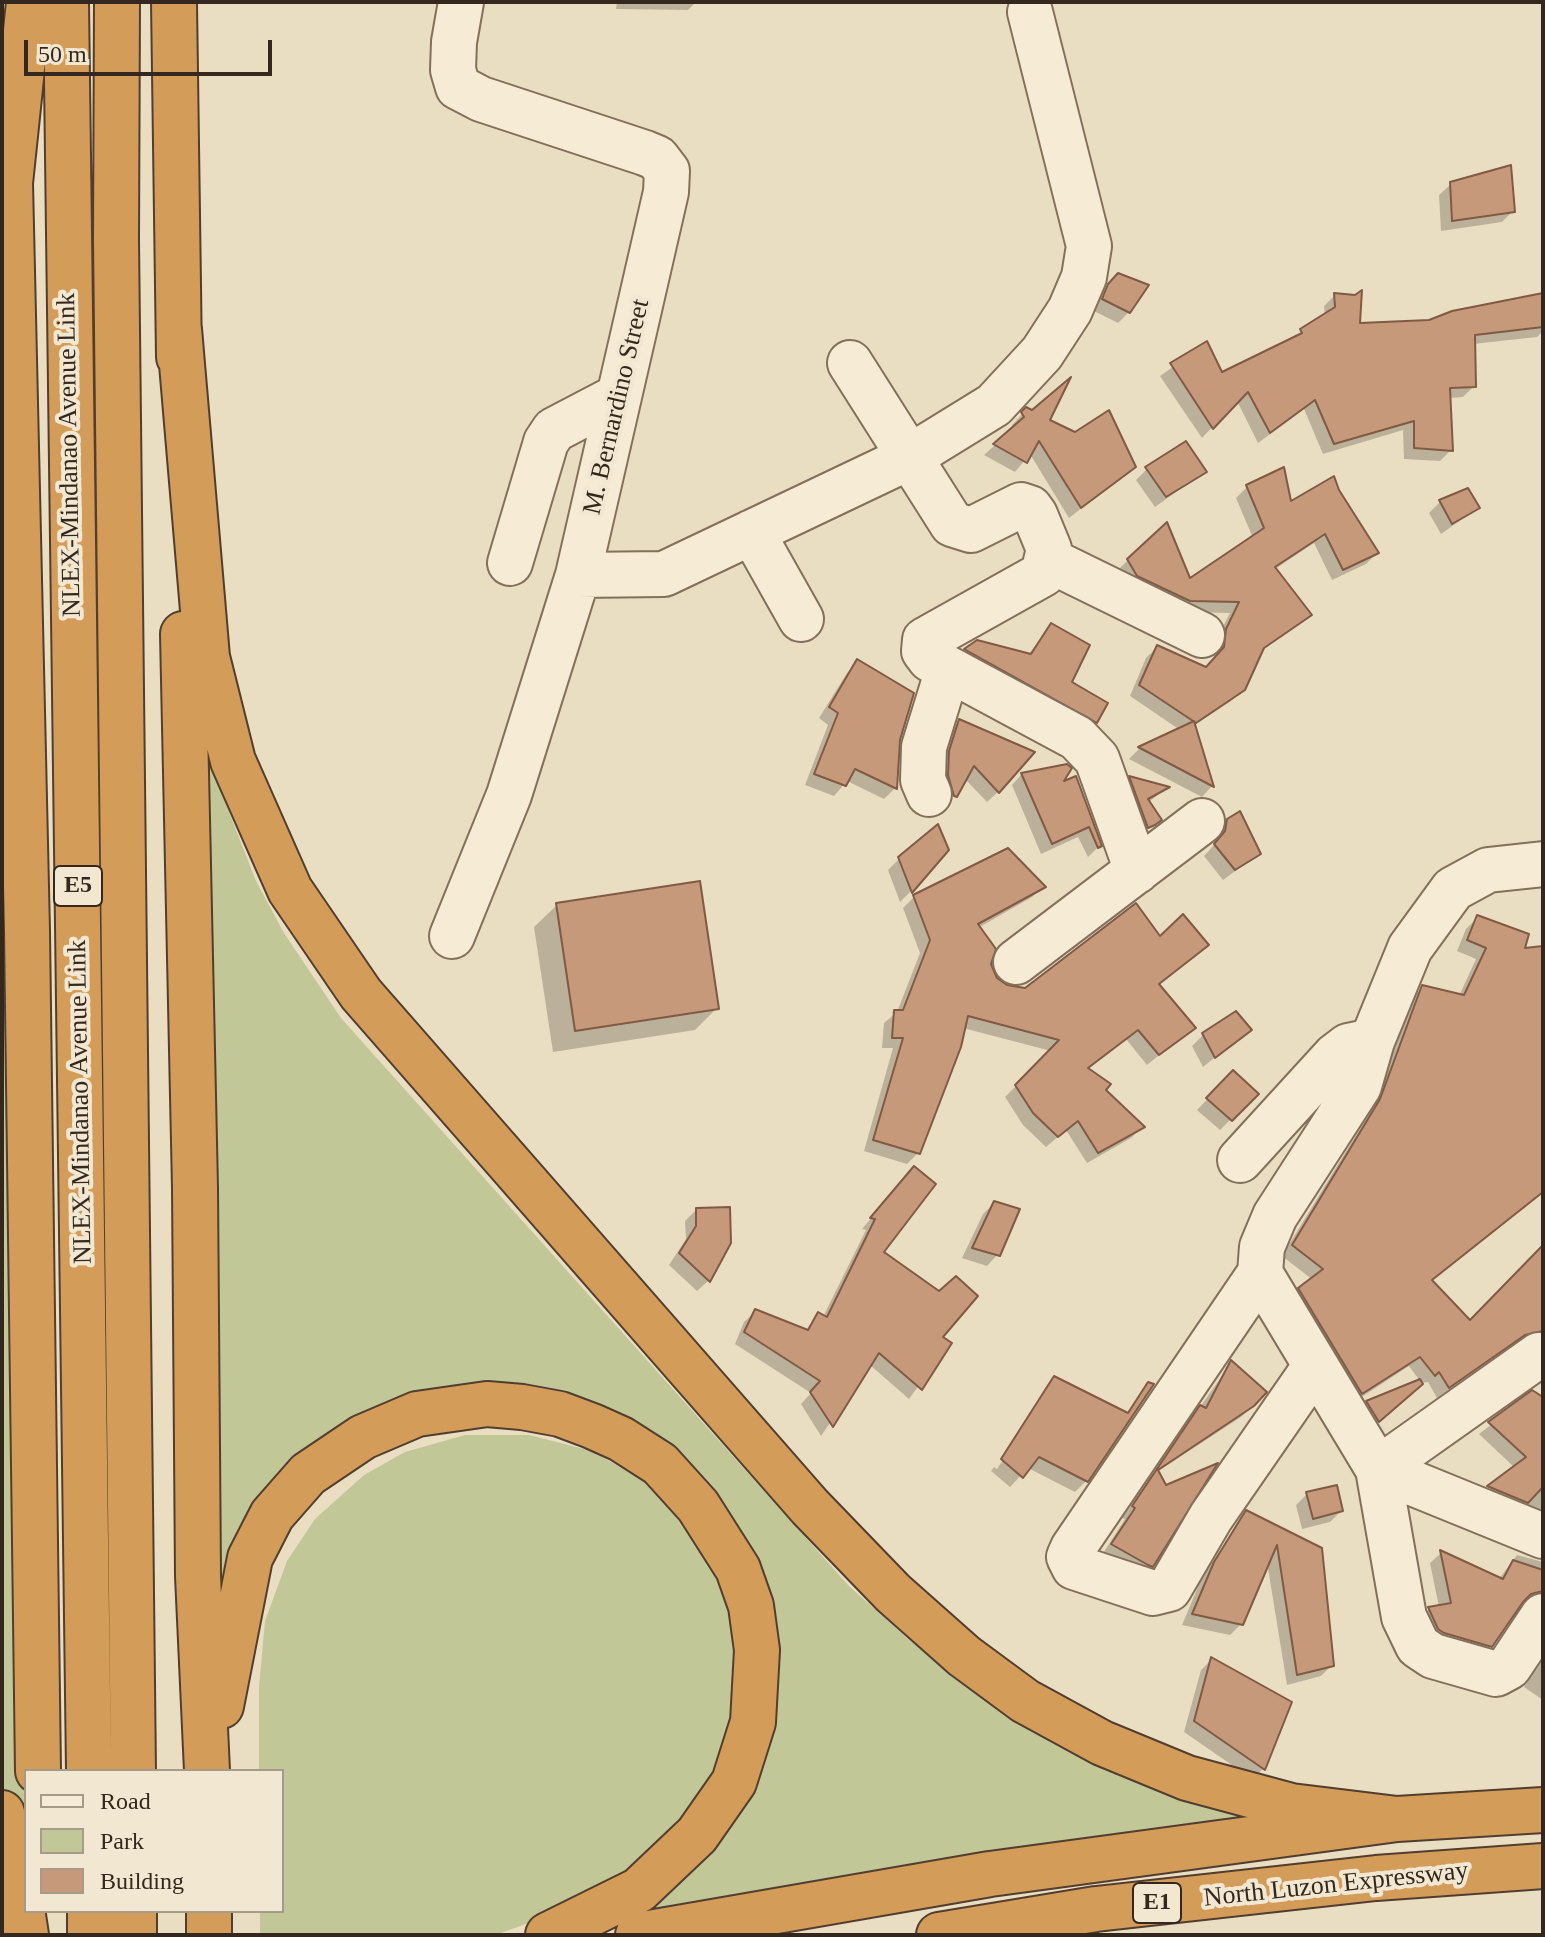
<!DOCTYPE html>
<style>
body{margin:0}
#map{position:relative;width:1545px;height:1937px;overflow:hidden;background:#eadec2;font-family:Georgia,serif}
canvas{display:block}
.frame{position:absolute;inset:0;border:4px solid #34281e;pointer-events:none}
.legend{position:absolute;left:24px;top:1769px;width:260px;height:144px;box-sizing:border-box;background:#f2e8d1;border:2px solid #a69b89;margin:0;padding:10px 14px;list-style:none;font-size:24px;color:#34281e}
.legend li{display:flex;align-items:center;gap:16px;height:40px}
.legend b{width:40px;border:2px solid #a69b89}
.scale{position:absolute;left:24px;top:40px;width:248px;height:36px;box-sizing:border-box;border:4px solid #34281e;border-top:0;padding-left:10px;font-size:24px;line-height:28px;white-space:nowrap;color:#34281e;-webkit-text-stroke:6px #f2e8d1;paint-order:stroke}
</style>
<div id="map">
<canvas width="1545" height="1937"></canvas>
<div class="frame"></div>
<ul class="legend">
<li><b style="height:10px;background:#f6ebd5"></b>Road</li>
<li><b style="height:22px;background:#c2c797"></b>Park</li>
<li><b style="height:22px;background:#c6997b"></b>Building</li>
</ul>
<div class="scale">50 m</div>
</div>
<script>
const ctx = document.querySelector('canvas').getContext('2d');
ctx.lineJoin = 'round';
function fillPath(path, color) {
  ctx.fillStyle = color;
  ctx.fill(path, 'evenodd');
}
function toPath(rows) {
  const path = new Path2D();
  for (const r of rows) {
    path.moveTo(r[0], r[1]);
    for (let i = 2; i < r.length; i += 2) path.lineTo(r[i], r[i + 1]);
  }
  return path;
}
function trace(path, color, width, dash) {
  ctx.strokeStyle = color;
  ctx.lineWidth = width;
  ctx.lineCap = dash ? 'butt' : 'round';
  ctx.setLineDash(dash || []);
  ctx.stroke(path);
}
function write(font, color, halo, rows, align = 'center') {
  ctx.font = font + ' Georgia,serif';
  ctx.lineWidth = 8;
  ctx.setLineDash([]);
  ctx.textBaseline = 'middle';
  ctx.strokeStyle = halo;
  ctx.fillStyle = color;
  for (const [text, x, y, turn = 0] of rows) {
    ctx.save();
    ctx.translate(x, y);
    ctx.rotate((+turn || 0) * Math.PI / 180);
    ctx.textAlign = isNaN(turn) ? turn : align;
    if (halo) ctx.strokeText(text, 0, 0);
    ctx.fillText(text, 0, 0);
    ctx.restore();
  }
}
fillPath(toPath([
 [195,696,220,789,256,881,284,933,341,1018,849,1586,908,1639,970,1686,1096,1760,1161,1792,1249,1819,601,1921,705,1846,767,1602,565,1399,303,1463,218,1656],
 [17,932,18,1639,26,1849,2,1787,2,987],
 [465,1435,529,1435,592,1451,643,1480,689,1525,715,1565,732,1608,741,1667,737,1721,716,1784,677,1841,565,1910,495,1935,260,1935,260,1911,282,1911,282,1771,259,1771,259,1687,265,1621,287,1561,315,1519,364,1475,405,1452]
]), '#c2c797');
fillPath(toPath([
 [617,2,696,2,688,10,616,9],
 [1451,184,1513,211,1502,222,1441,231,1439,195],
 [1119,275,1129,312,1118,323,1092,310,1097,297],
 [1335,295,1358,326,1543,310,1543,331,1537,337,1473,344,1474,386,1463,397,1449,398,1451,450,1440,461,1404,459,1403,430,1323,454,1304,409,1258,443,1237,401,1202,438,1160,376,1206,344,1222,375,1292,340,1325,316,1324,306],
 [1026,410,1048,421,1134,467,1069,518,1030,454,1015,472,984,455,1014,428,1012,425],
 [1147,469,1204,472,1155,507,1136,480],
 [1247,487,1289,504,1337,491,1377,553,1366,564,1332,580,1314,543,1275,569,1309,615,1260,652,1243,689,1231,701,1193,726,1212,786,1202,797,1129,759,1139,749,1180,730,1130,696,1146,658,1157,647,1206,669,1214,660,1215,642,1230,613,1178,612,1117,571,1128,560,1189,581,1253,538,1236,498],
 [1467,490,1478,508,1441,534,1429,513,1440,502],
 [1051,625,1069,683,1095,721,1084,732,955,661,977,642,1028,655],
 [858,662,898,740,895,788,884,799,847,781,834,796,805,785,828,725,819,718,847,673],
 [959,722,998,792,987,802,965,779,945,806,938,787,948,733],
 [1022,774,1060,786,1075,778,1099,846,1088,857,1078,837,1041,854,1012,785],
 [1130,778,1166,788,1148,803,1159,820,1137,837,1120,788],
 [1228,820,1259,854,1223,880,1204,856,1214,845,1216,832],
 [947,850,910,892,900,902,888,870,899,859],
 [1043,887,1032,897,978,928,994,978,1005,986,1025,991,1158,985,1193,1028,1147,1065,1126,1039,1086,1070,1142,1127,1131,1138,1087,1163,1066,1130,1046,1147,1023,1125,1005,1097,1051,1051,963,1028,918,1153,907,1164,864,1151,893,1048,882,1048,884,1023,897,1012,920,953,903,908,914,897],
 [557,905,717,1008,695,1030,553,1052,534,927],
 [1477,918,1522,950,1543,948,1543,1192,1430,1281,1470,1323,1543,1247,1543,1346,1528,1340,1511,1345,1437,1398,1428,1382,1421,1383,1367,1431,1357,1414,1368,1403,1420,1381,1409,1366,1351,1404,1289,1301,1313,1280,1282,1256,1370,1112,1411,999,1422,988,1459,996,1476,959,1457,951,1466,929],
 [1249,1030,1203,1067,1192,1046,1203,1035],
 [1233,1073,1256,1094,1220,1130,1197,1110],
 [904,1179,882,1252,940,1337,949,1344,909,1399,870,1365,821,1436,801,1404,811,1393,735,1344,744,1322,756,1311,805,1331,819,1314,823,1317,866,1230,862,1229],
 [994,1203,998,1254,987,1266,962,1258,983,1214],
 [696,1210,729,1243,708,1281,697,1291,669,1265,686,1239,685,1221],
 [1231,1363,1253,1405,1241,1417,1157,1472,1151,1565,1140,1576,1102,1555,1125,1519,1122,1518],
 [1054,1379,1126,1414,1148,1384,1086,1481,1075,1492,1028,1468,1010,1487,991,1471,994,1467,997,1469,1049,1388,1045,1388],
 [1532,1393,1543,1400,1543,1525,1478,1498,1515,1468,1479,1434],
 [1307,1494,1341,1511,1330,1522,1302,1529,1296,1505],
 [1247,1512,1320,1549,1332,1665,1321,1676,1287,1685,1267,1562,1241,1624,1230,1635,1182,1625,1203,1575],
 [1441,1553,1499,1579,1517,1555,1543,1562,1543,1605,1532,1601,1522,1604,1480,1657,1432,1643,1418,1620,1429,1609,1439,1607,1430,1563],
 [1543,1655,1543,1700,1524,1687],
 [1212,1659,1263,1769,1252,1779,1184,1732,1201,1670]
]), '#0003');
const building = toPath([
 [1511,165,1515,212,1452,221,1450,182,1511,165],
 [1118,273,1149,285,1130,313,1102,299,1108,284,1118,273],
 [1362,290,1360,323,1429,320,1452,311,1543,293,1543,327,1475,335,1476,387,1450,388,1453,451,1414,448,1414,421,1334,444,1315,400,1270,433,1248,392,1213,429,1170,363,1207,341,1222,372,1302,333,1300,329,1335,307,1334,293,1355,295,1362,290],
 [1071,377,1050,420,1075,432,1109,410,1136,467,1081,508,1039,441,1027,463,993,444,1024,417,1021,412,1026,407,1032,410,1071,377],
 [1186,441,1207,472,1166,497,1145,467,1186,441],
 [1284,467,1291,501,1334,476,1339,490,1379,553,1343,570,1325,534,1275,567,1312,615,1264,648,1245,690,1196,723,1139,685,1157,645,1206,667,1224,647,1226,629,1239,602,1190,601,1137,576,1127,559,1167,522,1190,578,1264,528,1246,485,1284,467],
 [1468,488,1480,508,1452,524,1439,500,1468,488],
 [1051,623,1090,645,1072,682,1108,703,1097,723,964,649,977,640,1031,654,1051,623],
 [857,659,914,693,900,740,897,789,855,769,846,786,814,774,838,713,829,707,857,659],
 [959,719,1035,752,999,793,974,766,957,797,954,796,948,775,949,751,959,719],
 [1194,721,1214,787,1138,747,1194,721],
 [1067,764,1072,768,1064,781,1076,776,1102,846,1098,848,1089,827,1052,844,1021,773,1067,764],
 [1129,776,1170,787,1148,799,1162,820,1155,825,1148,828,1129,776],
 [1240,811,1261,854,1235,870,1214,844,1225,831,1227,819,1240,811],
 [938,824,949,850,912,893,898,857,938,824],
 [1008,848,1046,887,978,924,996,949,991,964,997,978,1007,985,1025,988,1136,903,1160,936,1183,914,1209,945,1159,984,1196,1028,1159,1055,1138,1030,1088,1068,1111,1084,1106,1090,1145,1127,1098,1153,1078,1121,1058,1137,1033,1113,1015,1085,1059,1040,968,1016,961,1047,920,1154,873,1140,903,1038,892,1038,894,1010,903,1010,930,940,913,895,1008,848],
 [700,881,719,1009,575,1031,556,903,700,881],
 [1477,915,1529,934,1525,948,1543,946,1543,1192,1432,1280,1470,1320,1543,1245,1543,1331,1525,1335,1449,1388,1439,1372,1435,1376,1420,1357,1362,1394,1298,1288,1323,1269,1292,1245,1380,1099,1422,985,1464,995,1486,948,1467,940,1477,915],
 [1236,1011,1252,1030,1215,1058,1202,1033,1236,1011],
 [1233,1070,1259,1094,1232,1121,1206,1098,1233,1070],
 [914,1166,936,1184,884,1252,939,1291,956,1276,978,1296,943,1337,952,1343,922,1390,879,1353,833,1427,810,1392,820,1381,744,1332,755,1309,808,1330,818,1312,827,1317,875,1219,870,1218,914,1166],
 [994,1201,1020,1209,1000,1256,972,1248,994,1201],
 [730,1207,731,1243,710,1282,679,1253,696,1226,696,1208,730,1207],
 [1231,1360,1267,1392,1254,1406,1158,1470,1166,1485,1218,1463,1153,1567,1148,1565,1111,1544,1135,1508,1132,1506,1200,1405,1206,1408,1231,1360],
 [1054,1376,1128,1413,1148,1382,1154,1384,1088,1482,1039,1457,1023,1478,1001,1459,1054,1376],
 [1420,1379,1423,1384,1379,1422,1366,1401,1420,1379],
 [1532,1390,1543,1397,1543,1487,1528,1503,1487,1486,1526,1457,1488,1422,1532,1390],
 [1337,1485,1343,1511,1313,1519,1306,1492,1337,1485],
 [1246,1510,1322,1548,1334,1666,1297,1675,1277,1545,1243,1625,1192,1614,1214,1562,1246,1510],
 [1440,1550,1503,1579,1513,1560,1543,1570,1543,1591,1531,1594,1523,1602,1492,1647,1444,1633,1438,1629,1428,1607,1451,1603,1440,1550],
 [1211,1657,1292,1702,1265,1770,1194,1721,1211,1657]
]);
fillPath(building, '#c6997b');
trace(building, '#805a43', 2);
const minor = toPath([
 [850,363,952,524,971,530,1021,505,1030,508,1035,515,1049,549,1043,574,925,640,924,651,930,659,1077,738,1097,759,1137,871],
 [752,532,801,619],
 [1049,560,1202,635],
 [510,563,546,442,554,430,619,396],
 [578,575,664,574,908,458,994,405,1042,353,1070,310,1084,277,1089,246,1030,12],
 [929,794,923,780,924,747,948,669],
 [452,936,509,795,578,575,666,192,667,171,657,158,645,153,481,99,458,87,453,70,454,42,461,2],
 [1016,962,1202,821],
 [1240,1160,1335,1056,1348,1046,1372,1041],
 [1260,1273,1378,1469,1404,1617,1418,1646,1433,1656,1496,1674,1509,1667,1543,1616],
 [1314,1368,1211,1517,1169,1589,1153,1593,1074,1567,1069,1557,1073,1548,1260,1273,1262,1247,1275,1216,1359,1086,1372,1041,1410,948,1453,889,1488,870,1543,864],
 [1378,1469,1539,1355,1543,1358],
 [1378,1469,1543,1536]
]);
const highway = toPath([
 [29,2,10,183,27,931,38,1771],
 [66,2,89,1771],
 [117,2,116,240,133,1771],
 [174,2,179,357],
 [179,329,207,657,233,761,290,890,361,994,810,1507,893,1593,964,1656,1025,1701,1102,1743,1187,1778,1291,1806,1397,1819],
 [183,634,195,1188,198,1576,207,1771],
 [221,1706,250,1558,272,1515,308,1474,363,1437,417,1414,487,1404,522,1407,560,1414,592,1426,621,1439,660,1464,698,1506,738,1569,751,1606,757,1650,753,1722,734,1782,697,1835,639,1890,548,1935],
 [2,1813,17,1876,26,1935],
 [90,1911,90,1935],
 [134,1911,134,1935],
 [209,1911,209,1935],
 [638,1935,990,1874,1397,1819,1543,1810],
 [939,1935,1096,1909,1376,1878,1543,1866]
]);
trace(minor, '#83705b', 48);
trace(highway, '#513e2f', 48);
trace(minor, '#f6ebd5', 44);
trace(highway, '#d49c59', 44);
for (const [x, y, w] of [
 [78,886,48],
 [1157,1903,48]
]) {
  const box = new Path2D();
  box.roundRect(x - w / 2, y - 20, w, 40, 6);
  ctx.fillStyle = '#f2e8d1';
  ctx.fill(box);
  trace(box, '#34281e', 2);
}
write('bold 24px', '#34281e', null, [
 ["E5",78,886],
 ["E1",1157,1903]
]);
write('26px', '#34281e', '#f2e8d1', [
 ["M. Bernardino Street",617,407,-77],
 ["NLEX-Mindanao Avenue Link",70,455,-91],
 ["NLEX-Mindanao Avenue Link",81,1102,-91],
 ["North Luzon Expressway",1336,1885,-6]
]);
</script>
